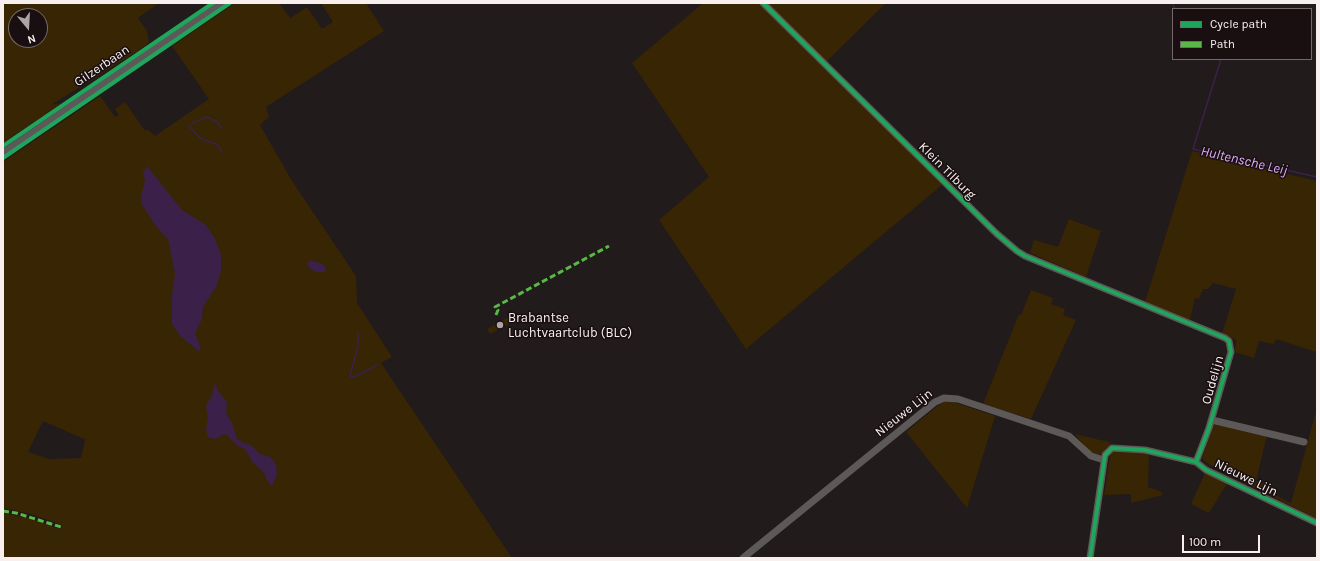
<!DOCTYPE html>
<style>
body{margin:0}
#map{position:relative;width:1320px;height:561px;overflow:hidden;background:#211b1b;font-family:Karla,sans-serif}
canvas{display:block}
.frame{position:absolute;inset:0;border:4px solid #f8efef;pointer-events:none}
.legend{position:absolute;left:1172px;top:8px;width:140px;height:52px;box-sizing:border-box;background:#1a0f10;border:1px solid #736969;margin:0;padding:5px 7px;list-style:none;font-size:12px;color:#f8efef}
.legend li{display:flex;align-items:center;gap:8px;height:20px}
.legend b{width:20px;border:1px solid #736969}
.north{position:absolute;left:8px;top:8px;width:40px;height:40px;box-sizing:border-box;background:#1a0f10;border:1px solid #736969;border-radius:50%;rotate:162deg;font-size:11px;font-weight:700;line-height:16px;text-align:center;color:#f8efef}
.north::after{content:'';display:block;margin:auto;width:14px;height:18px;background:#ada5a5;clip-path:polygon(50% 0,100% 100%,50% 72%,0 100%)}
.scale{position:absolute;left:1182px;top:535px;width:78px;height:18px;box-sizing:border-box;border:2px solid #f8efef;border-top:0;padding-left:5px;font-size:12px;line-height:14px;white-space:nowrap;color:#f8efef;-webkit-text-stroke:3px #1a0f10;paint-order:stroke}
</style>
<div id="map">
<canvas width="1320" height="561"></canvas>
<div class="frame"></div>
<ul class="legend">
<li><b style="height:5px;background:#20a55d"></b>Cycle path</li>
<li><b style="height:5px;background:#58b947"></b>Path</li>
</ul>
<div class="north">N</div>
<div class="scale">100 m</div>
</div>
<script>
const ctx = document.querySelector('canvas').getContext('2d');
ctx.lineJoin = 'round';
function fillPath(path, color) {
  ctx.fillStyle = color;
  ctx.fill(path, 'evenodd');
}
function toPath(rows) {
  const path = new Path2D();
  for (const r of rows) {
    path.moveTo(r[0], r[1]);
    for (let i = 2; i < r.length; i += 2) path.lineTo(r[i], r[i + 1]);
  }
  return path;
}
function trace(path, color, width, dash) {
  ctx.strokeStyle = color;
  ctx.lineWidth = width;
  ctx.lineCap = dash ? 'butt' : 'round';
  ctx.setLineDash(dash || []);
  ctx.stroke(path);
}
function write(font, color, halo, rows, align = 'center') {
  ctx.font = font + ' Karla,sans-serif';
  ctx.lineWidth = 3;
  ctx.setLineDash([]);
  ctx.textBaseline = 'middle';
  ctx.strokeStyle = halo;
  ctx.fillStyle = color;
  for (const [text, x, y, turn = 0] of rows) {
    ctx.save();
    ctx.translate(x, y);
    ctx.rotate((+turn || 0) * Math.PI / 180);
    ctx.textAlign = isNaN(turn) ? turn : align;
    if (halo) ctx.strokeText(text, 0, 0);
    ctx.fillText(text, 0, 0);
    ctx.restore();
  }
}
fillPath(toPath([
 [3,3,159,3,138,18,147,31,149,42,144,47,51,105,62,103,3,143],
 [16,16,40,16,40,40,16,40],
 [235,3,279,3,290,18,307,7,322,29,333,22,321,3,366,3,384,31,266,107,269,117,260,125,292,181,356,276,357,303,392,357,381,363,512,558,3,558,3,513,29,518,57,528,61,529,62,525,31,514,3,508,3,162,100,96,115,117,119,115,115,109,125,102,145,131,147,129,155,136,209,99,172,46],
 [43,421,84,439,85,440,81,458,49,459,28,452],
 [703,3,759,3,942,185,746,349,659,220,709,177,632,63],
 [767,3,886,3,826,62],
 [1192,151,1317,181,1317,352,1276,339,1274,344,1259,341,1254,358,1235,352,1236,340,1222,334,1236,289,1213,283,1208,289,1203,289,1199,299,1195,298,1190,320,1145,302],
 [1069,219,1101,231,1086,277,1030,253,1034,240,1058,247],
 [1031,290,1053,298,1051,304,1065,309,1063,315,1076,320,1031,419,983,404,1019,314,1021,315],
 [507,318,511,318,513,322,490,334,487,329],
 [946,401,953,402,995,416,967,508,906,432,940,404],
 [1317,408,1317,519,1210,465,1202,459,1214,423,1267,435,1256,481,1273,486,1271,493,1291,503],
 [1075,434,1100,440,1111,442,1104,453,1098,455,1089,452],
 [1113,450,1149,453,1148,487,1160,491,1163,495,1131,503,1131,494,1104,495,1110,456],
 [1206,471,1228,482,1209,513,1191,504]
]), '#382504');
fillPath(toPath([
 [147,166,182,210,206,225,215,239,221,255,221,270,217,285,203,307,202,319,195,333,201,349,199,351,180,336,172,324,172,295,175,274,168,239,155,225,141,203,141,197,145,180,143,173],
 [310,260,323,264,326,269,325,272,316,272,309,268,307,263],
 [215,382,218,391,227,402,226,413,232,423,237,439,244,443,251,445,260,454,270,457,276,464,277,475,272,486,268,482,263,471,253,463,245,449,238,446,226,434,222,435,216,439,208,437,206,430,208,418,206,405,212,396]
]), '#3b214a');
trace(toPath([
 [1172,3,1175,9],
 [1221,59,1193,149,1317,177],
 [193,123,207,117,216,121,221,128],
 [189,126,200,138,218,145,222,152],
 [358,333,358,346,350,376,354,377,377,365]
]), '#3b214a', 1.5);
trace(toPath([
 [763,3,997,234,1017,251,1025,256,1225,338,1229,341,1231,352,1209,428,1196,462],
 [3,153,222,3],
 [1212,420,1304,442],
 [743,558,935,402,944,398,958,399,1069,436,1091,456,1104,460],
 [1090,558,1105,455,1112,448,1145,450,1196,462,1206,470,1317,523]
]), '#5e5959', 7);
trace(toPath([
 [496,315,498,310,495,307,609,246],
 [3,511,16,513,61,527]
]), '#58b947', 3, [6, 3]);
trace(toPath([
 [763,3,997,234,1017,251,1025,256,1225,338,1229,341,1231,352,1209,428,1196,462],
 [3,146,213,3],
 [3,158,230,3],
 [1090,558,1105,455,1112,448,1145,450,1196,462,1206,470,1317,523]
]), '#20a55d', 4);
for (const [x, y, r, color] of [
 [500,325,4,"#ada5a5"]
]) {
  const dot = new Path2D();
  dot.arc(x, y, r, 0, 2 * Math.PI);
  ctx.fillStyle = color;
  ctx.fill(dot);
  trace(dot, '#1a0f10', 1.5);
}
write('13px', '#f8efef', '#1a0f10', [
 ["Gilzerbaan",102,66,-34],
 ["Klein Tilburg",947,171,45],
 ["Oudelijn",1213,380,-74],
 ["Nieuwe Lijn",904,413,-38],
 ["Nieuwe Lijn",1246,478,26]
]);
write('13px', '#f8efef', '#1a0f10', [
 ["Brabantse",508,318],
 ["Luchtvaartclub (BLC)",508,333]
], 'left');
write('italic 14px', '#dbadf9', '#1a0f10', [
 ["Hultensche Leij",1244,161,13]
]);
</script>
